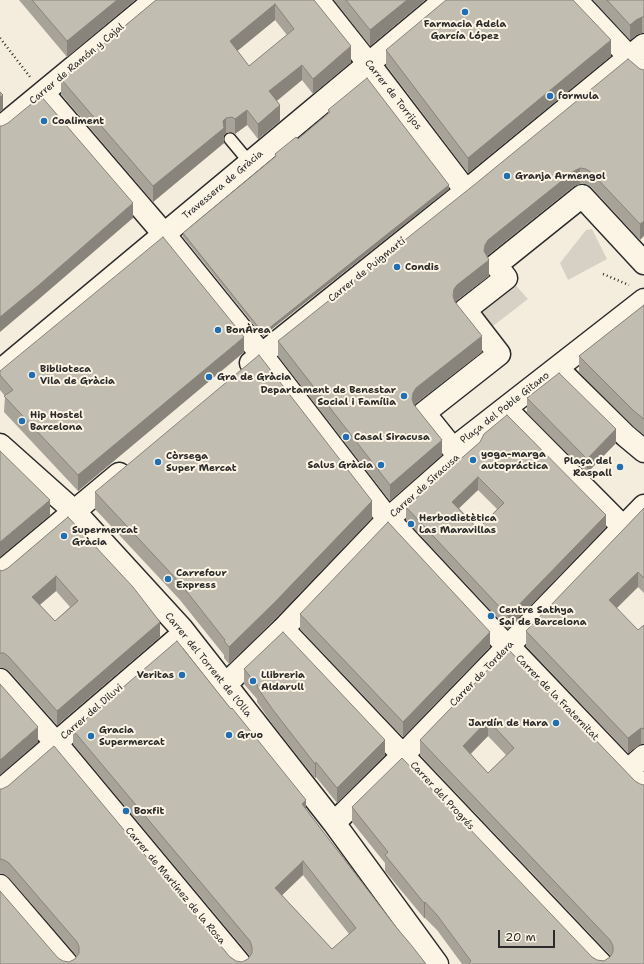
<!DOCTYPE html>
<meta charset="utf-8">
<style>
body{margin:0}
#map{position:relative;width:644px;height:964px;overflow:hidden;background:#f4edde;font-family:"Shantell Sans",sans-serif}
canvas{display:block}
.scale{position:absolute;left:498px;top:930px;width:57px;height:18px;box-sizing:border-box;border:2px solid #2b2b2b;border-top:0;padding-left:5px;font-size:12px;line-height:14px;white-space:nowrap;color:#2b2b2b;-webkit-text-stroke:3px #fcf5e5;paint-order:stroke}
</style>
<div id="map">
<canvas width="644" height="964"></canvas>
<div class="scale">20 m</div>
</div>
<script>
const ctx = document.querySelector('canvas').getContext('2d');
ctx.lineJoin = 'round';
function fillPath(path, color) {
  ctx.fillStyle = color;
  ctx.fill(path, 'evenodd');
}
function toPath(rows) {
  const path = new Path2D();
  for (const r of rows) {
    path.moveTo(r[0], r[1]);
    for (let i = 2; i < r.length; i += 2) path.lineTo(r[i], r[i + 1]);
  }
  return path;
}
function trace(path, color, width, dash) {
  ctx.strokeStyle = color;
  ctx.lineWidth = width;
  ctx.lineCap = dash ? 'butt' : 'round';
  ctx.setLineDash(dash || []);
  ctx.stroke(path);
}
function write(font, color, halo, rows, align = 'center') {
  ctx.font = font + ' "Shantell Sans",sans-serif';
  ctx.lineWidth = 4;
  ctx.setLineDash([]);
  ctx.textBaseline = 'middle';
  ctx.strokeStyle = halo;
  ctx.fillStyle = color;
  for (const [text, x, y, turn = 0] of rows) {
    ctx.save();
    ctx.translate(x, y);
    ctx.rotate((+turn || 0) * Math.PI / 180);
    ctx.textAlign = isNaN(turn) ? turn : align;
    if (halo) ctx.strokeText(text, 0, 0);
    ctx.fillText(text, 0, 0);
    ctx.restore();
  }
}
fillPath(toPath([
 [592,229,607,259,568,280,560,263,586,230],
 [510,279,528,299,484,333,467,310]
]), '#d6d1c4');
const lane = toPath([
 [230,139,250,163]
]);
const street = toPath([
 [318,0,376,73,466,191],
 [576,0,644,73],
 [43,93,164,234,261,354,388,519,503,642,517,655,644,788],
 [0,128,155,0],
 [644,263,582,196,496,265,506,278,465,310,499,354,424,413,453,449,644,300],
 [251,363,466,191,644,45],
 [562,373,626,436,644,451],
 [511,414,623,527],
 [0,445,74,511,182,629,334,823,437,964],
 [0,573,119,474],
 [283,629,601,964],
 [0,680,56,743,240,964],
 [225,685,283,629,388,519,472,445],
 [627,771,644,756],
 [0,791,184,633],
 [334,823,403,755,644,506],
 [0,886,67,964]
]);
const secondary = toPath([
 [0,371,445,0]
]);
trace(lane, '#2b2b2b', 14);
trace(street, '#2b2b2b', 25);
trace(secondary, '#2b2b2b', 25);
trace(toPath([
 [0,38,30,77],
 [603,274,629,285]
]), '#2b2b2b', 2.5, [1, 3]);
trace(lane, '#fcf5e5', 11);
trace(street, '#fcf5e5', 22);
trace(secondary, '#fcf5e5', 22);
fillPath(toPath([
 [19,0,135,0,67,57],
 [156,0,314,0,351,62,313,94,302,80,277,101,280,121,258,139,247,125,235,134,232,132,226,133,224,135,224,143,153,202,61,94,61,79],
 [275,20,287,35,249,66,237,51],
 [334,0,425,0,370,46],
 [593,0,644,0,644,33,642,33,636,35,630,40],
 [386,50,611,56,468,173,386,65],
 [640,69,640,240,591,187,586,184,580,184,574,186,488,255,487,257,489,276,457,300,455,303,482,352,416,403,414,406,442,455,390,501,278,356,278,341],
 [328,110,449,189,263,336,183,237,183,233,275,158,275,154,298,139,328,114],
 [644,305,644,435,634,427,579,372,579,356],
 [244,352,78,491,4,412,5,396,0,390,0,371],
 [527,398,616,443,587,473,527,413],
 [480,442,606,527,508,629,406,520,406,507],
 [478,490,497,509,478,529,459,508],
 [95,492,372,518,274,620,229,664,224,658,224,655,180,600,95,509],
 [644,508,644,593,638,587,616,608,638,630,644,625,644,744,641,744,628,753,526,646,526,631],
 [68,517,160,637,57,725,9,671,4,668,0,668,0,570,2,571,8,568],
 [56,591,70,607,55,621,40,605],
 [300,614,490,647,403,737,300,629],
 [508,649,635,781,640,784,644,964,462,964,437,930,425,918,424,918,385,871,385,863,352,822,352,807,597,960,604,961,610,957,610,955,420,755,420,740],
 [488,736,506,755,488,773,471,754],
 [244,669,385,755,337,803,316,777,315,778,273,725,257,702,257,699,244,684],
 [73,730,306,809,396,927,426,964,0,964,58,958,63,961,69,962,75,959,77,956,9,878,4,874,0,874,0,789,236,961,242,962,248,959,250,956,73,744],
 [303,875,349,934,332,949,282,895]
]), '#a7a398');
fillPath(toPath([
 [117,0,135,0,67,57,67,41],
 [407,0,425,0,370,46,370,30],
 [275,4,275,20,230,57,230,41],
 [642,17,642,33,636,35,630,40,630,25,636,20],
 [611,40,611,56,468,173,468,158],
 [351,46,351,62,313,94,313,79],
 [302,65,302,80,269,107,269,91],
 [3,95,3,110,0,112,0,97],
 [280,105,280,121,258,139,258,124],
 [247,110,247,125,235,134,235,119],
 [226,118,226,133,224,135,224,143,153,202,153,186,223,121],
 [580,168,580,184,574,186,488,255,485,260,489,260,489,276,457,300,454,305,453,296,454,289,484,251,485,245,488,240,574,171],
 [449,185,449,189,263,336,263,333],
 [133,203,133,218,39,299,0,332,0,317],
 [644,221,644,236,640,240,640,224],
 [482,336,482,352,416,403,413,408,412,399,413,393,416,388],
 [244,337,244,352,78,491,78,475],
 [616,429,616,443,587,473,587,459],
 [442,440,442,455,390,501,390,485],
 [478,477,478,490,452,515,452,502],
 [50,500,50,515,0,557,0,542],
 [372,501,372,518,274,620,229,664,229,647],
 [606,515,606,527,508,629,508,616],
 [638,572,638,587,609,616,609,600],
 [56,576,56,591,32,611,32,597],
 [160,622,160,637,57,725,57,711],
 [490,632,490,647,403,737,403,722],
 [488,720,488,736,463,761,463,746],
 [38,727,38,742,0,775,0,760],
 [641,728,641,744,628,753,628,738],
 [385,740,385,755,337,803,337,788],
 [316,762,316,777,315,778,315,764],
 [306,800,306,814,302,804],
 [303,861,303,875,275,902,275,888],
 [425,902,425,918,424,918,424,903]
]), '#88847c');
const building = toPath([
 [32,0,117,0,67,41,32,0],
 [156,0,314,0,351,46,313,79,302,65,269,91,280,105,258,124,247,110,235,119,232,117,226,118,223,121,224,128,153,186,61,79,156,0],
 [275,4,294,29,249,66,230,41,275,4],
 [346,0,407,0,370,30,346,0],
 [446,0,573,0,611,40,468,158,386,50,446,0],
 [607,0,644,0,644,17,642,17,636,20,630,25,607,0],
 [628,59,640,69,644,70,644,221,640,224,591,172,586,169,580,168,574,171,488,240,485,245,484,251,489,260,457,285,454,289,453,296,455,302,482,336,416,388,413,393,412,399,414,405,442,440,390,485,278,341,474,185,628,59],
 [367,78,449,185,263,333,183,233,276,156,275,154,296,137,298,139,330,112,328,110,367,78],
 [0,92,3,95,0,97,0,92],
 [41,96,133,203,39,285,0,317,0,126,2,126,8,123,41,96],
 [163,237,244,337,78,475,4,396,13,390,0,375,0,371,163,237],
 [644,305,644,419,634,411,579,356,644,305],
 [259,355,372,501,274,603,229,647,224,641,225,640,180,583,95,492,259,355],
 [559,373,616,429,587,459,527,398,559,373],
 [507,415,606,515,508,616,406,507,480,442,484,434,507,415],
 [478,477,504,503,478,529,452,502,478,477],
 [0,451,50,500,0,542,0,451],
 [644,508,644,578,638,572,609,600,638,630,644,625,644,729,641,728,628,738,526,631,644,508],
 [68,517,133,587,160,622,57,711,9,657,4,653,0,653,0,570,2,571,8,568,68,517],
 [56,576,78,601,55,621,32,597,56,576],
 [388,522,490,632,403,722,300,614,388,522],
 [283,632,385,740,337,788,316,762,315,764,273,710,257,687,258,686,244,669,283,632],
 [177,641,231,709,232,708,306,800,302,804,396,927,412,946,426,964,0,964,0,891,58,958,63,961,69,962,75,959,79,953,79,947,77,942,9,863,4,860,0,859,0,789,2,789,8,786,54,746,230,957,236,961,242,962,248,959,252,953,252,947,250,941,73,730,177,641],
 [303,861,356,928,332,949,275,888,303,861],
 [508,649,635,781,640,784,644,785,644,964,469,964,469,963,471,961,437,915,425,902,424,903,385,855,388,852,352,807,402,758,592,957,597,960,604,961,610,957,613,952,613,946,610,940,420,740,508,649],
 [488,720,514,748,488,773,463,746,488,720],
 [0,684,38,727,0,760,0,684]
]);
fillPath(building, '#c2bdb1');
trace(building, '#88847c', 1);
for (const [x, y, r, color] of [
 [465,12,4,"#1f6fb2"],
 [550,96,4,"#1f6fb2"],
 [44,121,4,"#1f6fb2"],
 [507,176,4,"#1f6fb2"],
 [397,267,4,"#1f6fb2"],
 [218,330,4,"#1f6fb2"],
 [32,375,4,"#1f6fb2"],
 [209,377,4,"#1f6fb2"],
 [404,396,4,"#1f6fb2"],
 [22,421,4,"#1f6fb2"],
 [346,437,4,"#1f6fb2"],
 [473,460,4,"#1f6fb2"],
 [158,462,4,"#1f6fb2"],
 [381,465,4,"#1f6fb2"],
 [620,467,4,"#1f6fb2"],
 [411,524,4,"#1f6fb2"],
 [64,536,4,"#1f6fb2"],
 [168,579,4,"#1f6fb2"],
 [491,616,4,"#1f6fb2"],
 [182,675,4,"#1f6fb2"],
 [253,681,4,"#1f6fb2"],
 [556,723,4,"#1f6fb2"],
 [229,735,4,"#1f6fb2"],
 [91,736,4,"#1f6fb2"],
 [126,811,4,"#1f6fb2"]
]) {
  const dot = new Path2D();
  dot.arc(x, y, r, 0, 2 * Math.PI);
  ctx.fillStyle = color;
  ctx.fill(dot);
  trace(dot, '#fcf5e5', 1.5);
}
write('bold 10px', '#2b2b2b', '#fcf5e5', [
 ["Farmacia Adela",465,24,"center"],
 ["García López",465,36,"center"],
 ["formula",558,96],
 ["Coaliment",52,121],
 ["Granja Armengol",515,176],
 ["Condis",405,267],
 ["BonÀrea",226,330],
 ["Biblioteca",40,369],
 ["Vila de Gràcia",40,381],
 ["Gra de Gràcia",217,377],
 ["Departament de Benestar",396,390,"right"],
 ["Social i Família",396,402,"right"],
 ["Hip Hostel",30,415],
 ["Barcelona",30,427],
 ["Casal Siracusa",354,437],
 ["yoga-marga",481,454],
 ["autopráctica",481,466],
 ["Còrsega",166,456],
 ["Super Mercat",166,468],
 ["Plaça del",612,461,"right"],
 ["Raspall",612,473,"right"],
 ["Salus Gràcia",373,465,"right"],
 ["Herbodietètica",419,518],
 ["Las Maravillas",419,530],
 ["Supermercat",72,530],
 ["Gràcia",72,542],
 ["Carrefour",176,573],
 ["Express",176,585],
 ["Centre Sathya",499,610],
 ["Sai de Barcelona",499,622],
 ["Veritas",174,675,"right"],
 ["Llibreria",261,675],
 ["Aldarull",261,687],
 ["Jardín de Hara",548,723,"right"],
 ["Gracia",99,730],
 ["Supermercat",99,742],
 ["Gruo",237,735],
 ["Boxfit",134,811]
], 'left');
write('10px', '#2b2b2b', '#fcf5e5', [
 ["Carrer de Ramón y Cajal",77,64,-40],
 ["Carrer de Torrijos",393,95,52],
 ["Travessera de Gràcia",223,185,-40],
 ["Carrer de Puigmartí",367,270,-39],
 ["Plaça del Poble Gitano",505,408,-38],
 ["Carrer de Siracusa",425,486,-42],
 ["Carrer del Torrent de l'Olla",208,665,51],
 ["Carrer de Tordera",482,674,-46],
 ["Carrer de la Fraternitat",557,698,46],
 ["Carrer del Diluvi",92,712,-41],
 ["Carrer del Progrés",442,796,47],
 ["Carrer de Martínez de la Rosa",175,886,50]
]);
</script>
